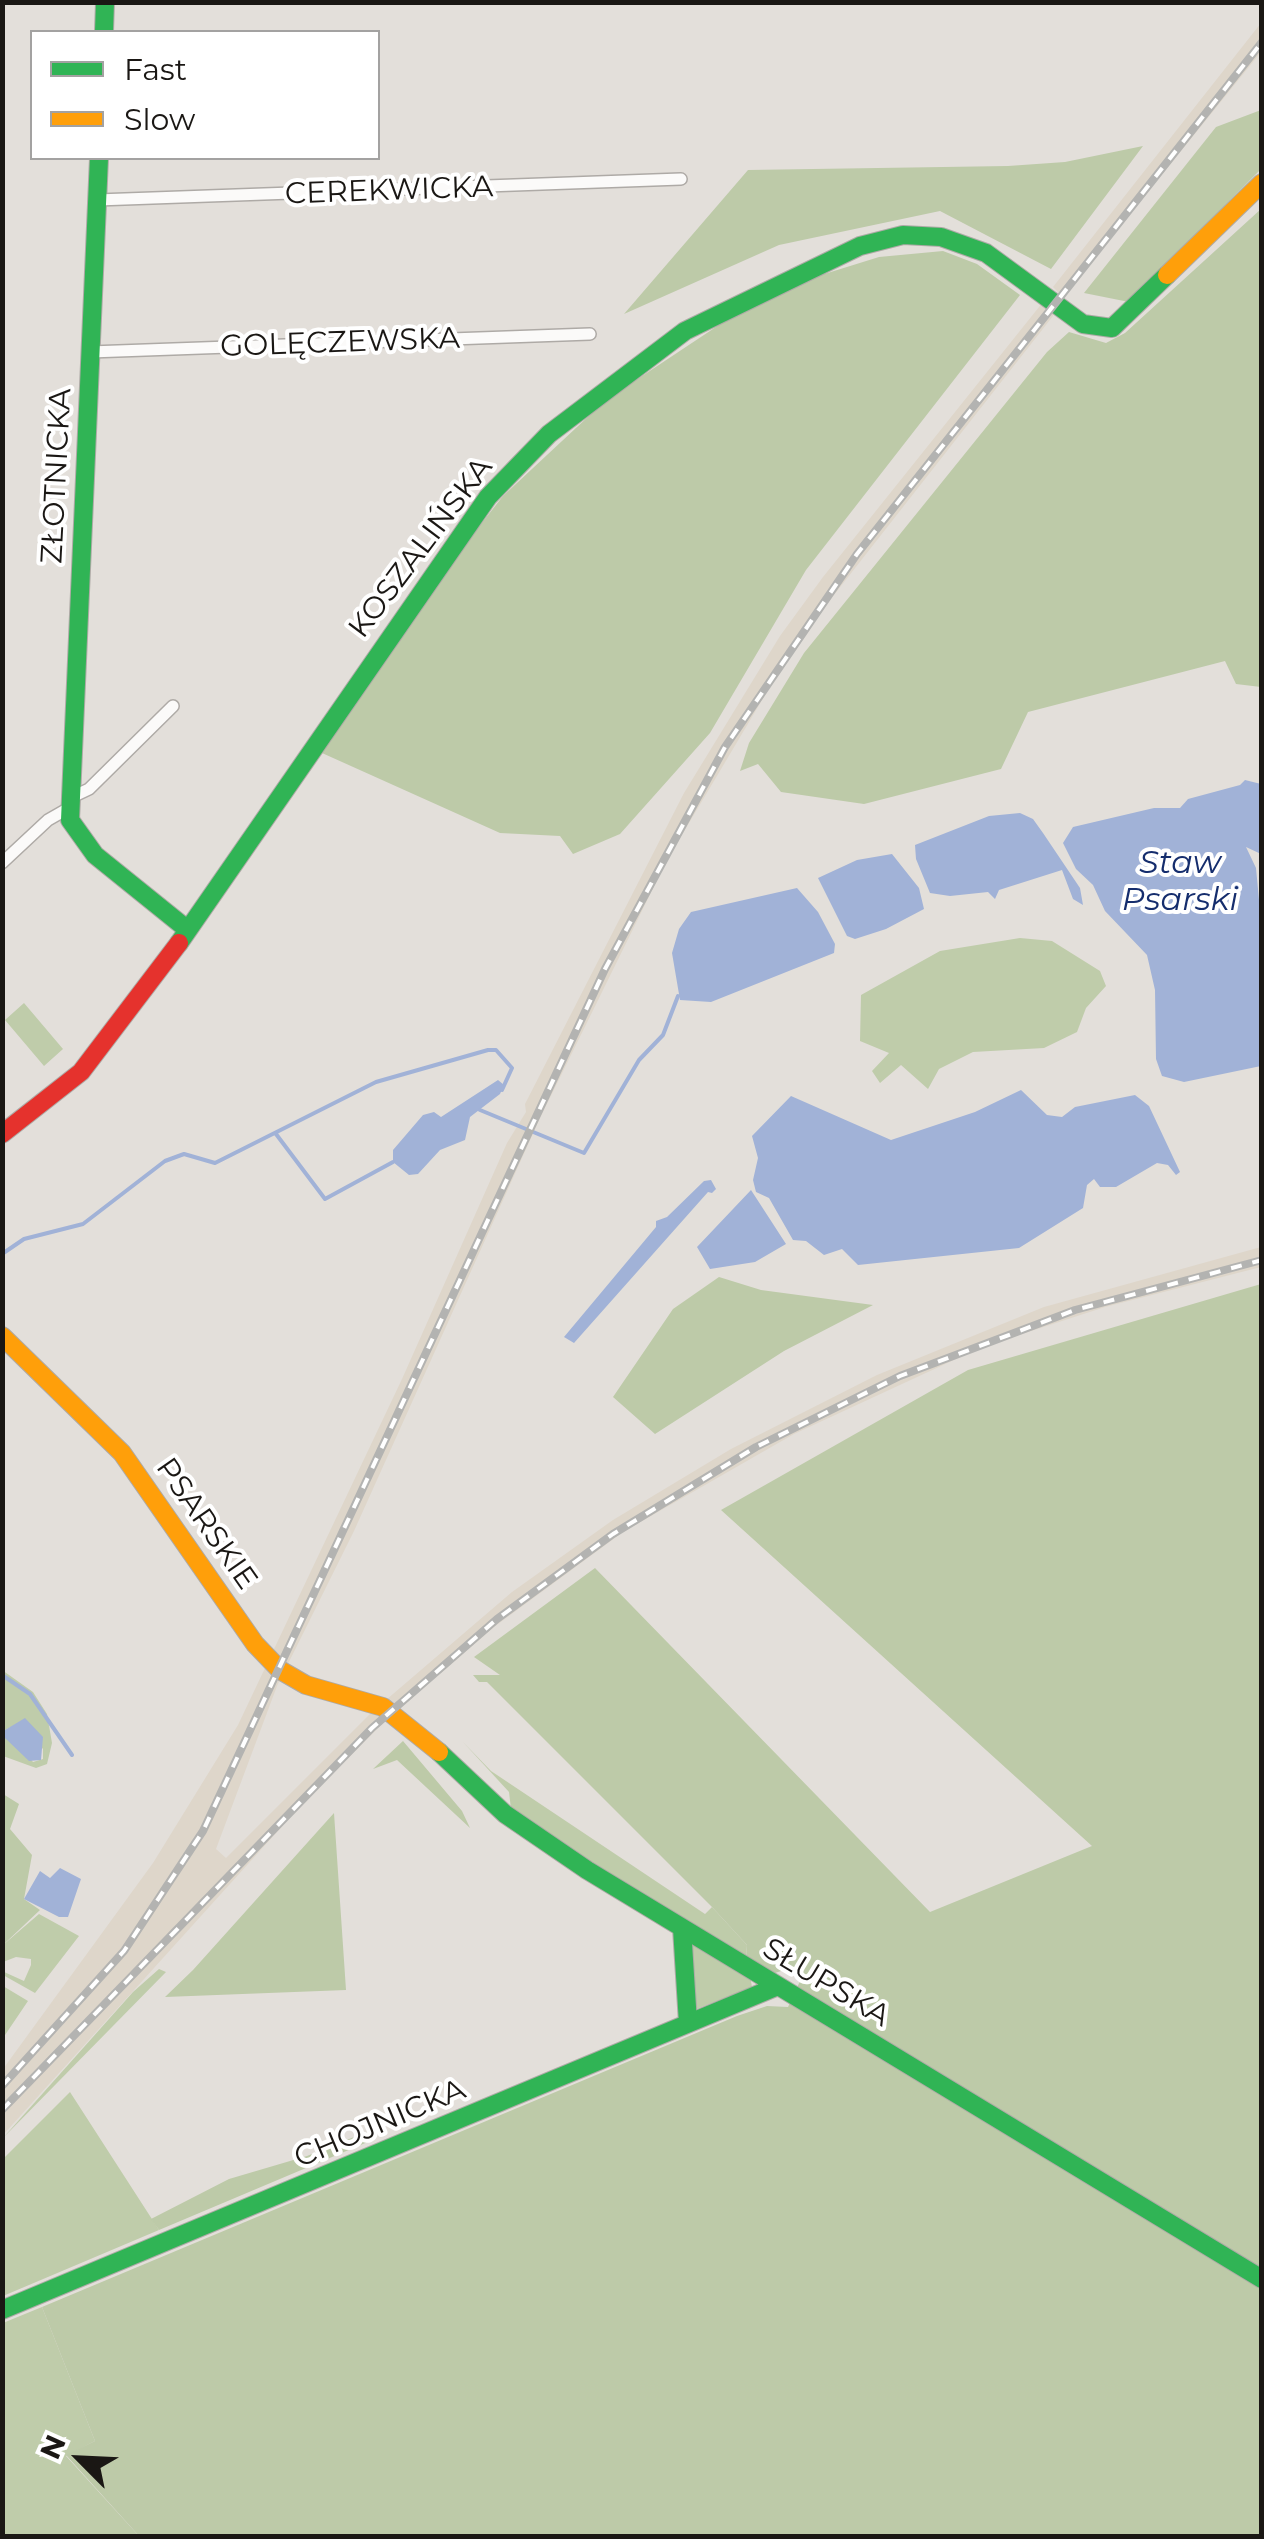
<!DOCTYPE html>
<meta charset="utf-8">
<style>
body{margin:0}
#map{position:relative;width:1264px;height:2539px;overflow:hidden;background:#e3dfda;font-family:Montserrat,sans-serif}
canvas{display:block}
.frame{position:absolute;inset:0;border:5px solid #1a1714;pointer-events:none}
.legend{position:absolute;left:30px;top:30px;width:350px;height:130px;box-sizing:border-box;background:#fff;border:2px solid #a3a2a1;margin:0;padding:12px 18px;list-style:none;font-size:30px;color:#1a1714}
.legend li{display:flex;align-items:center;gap:20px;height:50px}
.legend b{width:50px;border:2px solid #a3a2a1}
.north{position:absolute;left:30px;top:2409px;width:100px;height:100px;-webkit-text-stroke:8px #fff;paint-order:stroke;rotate:294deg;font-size:28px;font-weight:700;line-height:40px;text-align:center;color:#1a1714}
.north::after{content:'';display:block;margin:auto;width:35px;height:45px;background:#1a1714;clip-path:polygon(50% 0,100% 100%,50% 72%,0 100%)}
</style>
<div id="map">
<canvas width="1264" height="2539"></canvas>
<div class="frame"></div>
<ul class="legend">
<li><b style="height:12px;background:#30b455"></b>Fast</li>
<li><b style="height:12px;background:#ff9f0a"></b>Slow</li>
</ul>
<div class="north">N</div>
</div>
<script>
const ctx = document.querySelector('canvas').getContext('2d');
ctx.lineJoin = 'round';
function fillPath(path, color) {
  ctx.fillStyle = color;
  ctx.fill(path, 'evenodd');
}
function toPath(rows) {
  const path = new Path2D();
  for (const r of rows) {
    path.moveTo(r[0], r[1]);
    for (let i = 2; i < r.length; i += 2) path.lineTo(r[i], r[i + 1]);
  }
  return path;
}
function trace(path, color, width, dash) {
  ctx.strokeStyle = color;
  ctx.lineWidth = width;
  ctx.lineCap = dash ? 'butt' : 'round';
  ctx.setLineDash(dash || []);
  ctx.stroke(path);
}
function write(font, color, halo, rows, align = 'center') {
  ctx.font = font + ' Montserrat,sans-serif';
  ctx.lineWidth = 8;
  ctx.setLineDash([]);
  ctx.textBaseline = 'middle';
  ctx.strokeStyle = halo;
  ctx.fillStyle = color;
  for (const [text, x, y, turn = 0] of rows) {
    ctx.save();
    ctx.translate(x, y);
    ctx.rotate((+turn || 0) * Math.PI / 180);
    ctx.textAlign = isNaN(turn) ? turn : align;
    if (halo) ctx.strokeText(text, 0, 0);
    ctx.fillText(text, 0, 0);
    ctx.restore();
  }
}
fillPath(toPath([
 [1261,23,1261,52,1063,297,1053,287],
 [1043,302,1053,310,1053,316,830,600,768,690,667,860,540,1118,354,1531,277,1686,216,1849,226,1858,372,1712,512,1592,613,1520,731,1449,877,1375,1044,1307,1261,1247,1261,1267,1105,1307,982,1347,794,1434,623,1532,494,1627,383,1723,305,1801,3,2135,3,2069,153,1863,238,1725,402,1379,507,1143,526,1112,525,1104,684,793,780,636,823,577]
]), '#ded6ca');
fillPath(toPath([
 [1020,938,1052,941,1100,971,1106,986,1086,1008,1077,1032,1044,1048,973,1052,939,1069,928,1089,901,1065,880,1083,872,1071,889,1053,860,1041,861,995,940,951],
 [24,1003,63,1049,44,1066,5,1020],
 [2,1670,33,1692,47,1714,52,1743,47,1764,36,1768,3,1756],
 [19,1723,43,1749,43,1759,33,1762,5,1730],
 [463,1742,491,1771,705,1914,712,1907,747,1945,746,1958,588,1865,511,1809,509,1792],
 [39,1914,79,1936,35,1993,3,1975,2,1971,24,1981,31,1965,31,1959,16,1957,3,1962,3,1945],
 [694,1945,750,1976,752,1987,694,2010,691,1948],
 [159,1969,166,1972,3,2138,133,1992],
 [3,1986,28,2001,3,2038],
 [70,2092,159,2230,3,2296,3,2159],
 [42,2307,95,2441,66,2456,139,2536,3,2536,3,2323]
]), '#bfccaa');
fillPath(toPath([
 [1261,110,1261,169,1129,302,1084,293,1216,127],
 [1143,146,1051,269,940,211,779,245,624,314,748,170,1008,166,1065,162],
 [1261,209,1261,687,1236,684,1225,661,1028,712,1001,769,864,804,781,792,758,764,740,771,749,743,804,653,1047,352,1069,332,1106,343,1125,333],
 [943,251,977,264,1020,295,806,570,710,733,620,834,573,854,560,836,500,833,322,753,460,551,503,496,606,400,731,317,818,276,879,257],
 [719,1277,761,1290,873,1305,784,1351,655,1434,613,1397,673,1309],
 [1261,1284,1261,2536,139,2536,66,2455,95,2441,42,2307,737,2016,767,2006,788,2007,801,1979,787,1969,769,1975,746,1958,747,1945,712,1907,487,1682,479,1682,473,1675,500,1675,474,1657,595,1568,930,1912,1092,1846,721,1510,968,1370],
 [403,1741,462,1811,470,1828,397,1760,373,1769],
 [3,1794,19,1804,10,1829,32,1855,24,1899,40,1910,3,1945],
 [334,1813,346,1990,165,1997,193,1970],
 [364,2133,370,2141,159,2230,151,2219,229,2179,307,2156]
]), '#bdcaa8');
fillPath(toPath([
 [1245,780,1261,784,1261,854,1246,847,1256,868,1261,921,1261,1066,1184,1082,1162,1076,1156,1059,1155,990,1147,955,1105,911,1093,885,1076,869,1063,843,1073,827,1154,808,1180,808,1188,799,1240,785],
 [1020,813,1033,819,1043,833,1080,888,1083,905,1073,899,1062,870,999,890,995,899,988,892,950,896,930,893,916,859,915,845,989,816],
 [892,854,919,888,924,909,886,929,855,939,847,936,818,878,857,860],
 [797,888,818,912,835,944,834,953,711,1002,680,1000,672,953,679,929,691,912],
 [498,1080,504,1085,500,1094,470,1117,465,1140,440,1150,418,1174,409,1175,393,1162,393,1150,423,1115,434,1112,441,1117],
 [1021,1090,1047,1115,1062,1117,1075,1107,1135,1095,1149,1106,1180,1172,1176,1175,1168,1165,1157,1163,1116,1187,1100,1187,1094,1179,1087,1185,1083,1208,1019,1248,858,1265,842,1249,824,1255,806,1241,793,1240,769,1198,756,1192,753,1180,758,1158,752,1136,791,1096,891,1140,975,1112],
 [711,1180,716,1189,712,1193,708,1192,574,1343,564,1337,656,1227,656,1221,667,1217,704,1181],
 [751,1190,786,1244,755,1262,710,1269,697,1247],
 [25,1718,43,1737,41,1760,29,1761,5,1738,5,1730],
 [60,1868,81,1879,68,1917,59,1917,24,1899,40,1871,50,1878]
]), '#a1b2d7');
trace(toPath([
 [480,1110,584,1153,639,1060,663,1035,678,996],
 [276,1134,325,1199,393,1162],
 [2,1254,24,1239,83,1224,165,1161,184,1154,215,1163,376,1082,488,1050,496,1050,512,1068,502,1090],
 [2,1675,30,1694,72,1755]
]), '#a1b2d7', 4);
const street = toPath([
 [97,200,681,179],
 [90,352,590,334],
 [70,798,89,789,173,706],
 [2,863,48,820,69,808]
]);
const fast = toPath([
 [104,32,105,2],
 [99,158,70,820,95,855,188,930],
 [179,943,488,497,549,434,685,331,860,246,903,235,941,237,986,253,1083,324,1112,328,1167,275],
 [439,1752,505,1814,587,1870,1262,2279],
 [682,1928,688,2023],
 [2,2310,778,1986]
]);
const slow = toPath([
 [1167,275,1262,183],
 [2,1336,122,1453,255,1644,280,1670,306,1685,383,1707,439,1752]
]);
const jam = toPath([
 [2,1134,81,1072,179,943]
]);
trace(street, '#aeaaa6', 14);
trace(fast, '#aeaaa6', 20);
trace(slow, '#aeaaa6', 20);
trace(jam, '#aeaaa6', 20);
trace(street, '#fbfaf9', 11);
trace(fast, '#30b455', 18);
trace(slow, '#ff9f0a', 18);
trace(jam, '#e5322d', 18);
const rail = toPath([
 [2,2086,124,1951,203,1831,605,969,725,747,857,554,1262,42],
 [2,2110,372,1728,497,1619,613,1534,756,1447,900,1376,1075,1310,1262,1260]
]);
trace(rail, '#b3b3b1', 8);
trace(rail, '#fff', 4, [11]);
write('30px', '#1a1714', '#fff', [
 ["CEREKWICKA",389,191,-2],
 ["GOLĘCZEWSKA",340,343,-2],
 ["ZŁOTNICKA",57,476,-87],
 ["KOSZALIŃSKA",421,548,-53],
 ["PSARSKIE",206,1524,55],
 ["SŁUPSKA",826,1983,31],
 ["CHOJNICKA",380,2124,-23]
]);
write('italic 32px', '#152d6d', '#fff', [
 ["Staw",1180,864],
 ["Psarski",1180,901]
]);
</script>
